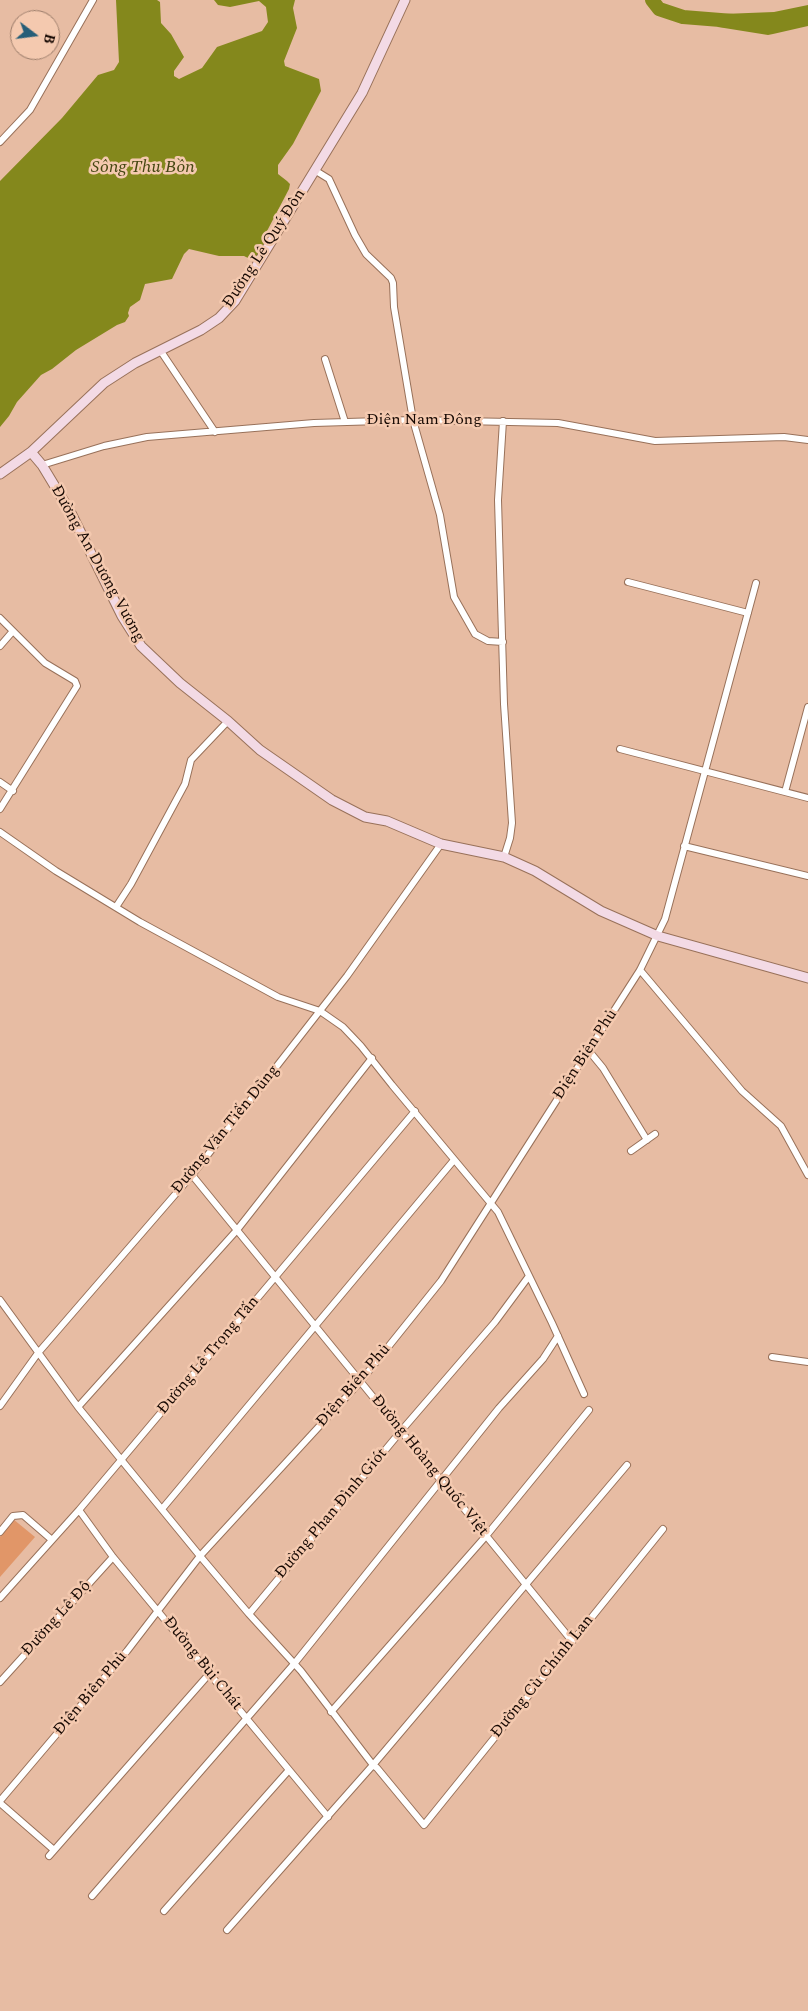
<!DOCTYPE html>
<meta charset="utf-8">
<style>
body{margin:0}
#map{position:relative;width:808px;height:2011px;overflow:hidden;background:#e7bca3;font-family:Spectral,serif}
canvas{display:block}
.north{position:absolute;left:10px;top:10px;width:50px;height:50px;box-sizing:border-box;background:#f4c9af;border:1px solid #9b7c6a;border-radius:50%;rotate:105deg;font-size:14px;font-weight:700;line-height:20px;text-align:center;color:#160802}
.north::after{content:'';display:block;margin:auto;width:18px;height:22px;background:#265e78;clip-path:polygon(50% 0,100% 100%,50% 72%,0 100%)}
</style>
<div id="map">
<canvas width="808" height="2011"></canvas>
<div class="north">B</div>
</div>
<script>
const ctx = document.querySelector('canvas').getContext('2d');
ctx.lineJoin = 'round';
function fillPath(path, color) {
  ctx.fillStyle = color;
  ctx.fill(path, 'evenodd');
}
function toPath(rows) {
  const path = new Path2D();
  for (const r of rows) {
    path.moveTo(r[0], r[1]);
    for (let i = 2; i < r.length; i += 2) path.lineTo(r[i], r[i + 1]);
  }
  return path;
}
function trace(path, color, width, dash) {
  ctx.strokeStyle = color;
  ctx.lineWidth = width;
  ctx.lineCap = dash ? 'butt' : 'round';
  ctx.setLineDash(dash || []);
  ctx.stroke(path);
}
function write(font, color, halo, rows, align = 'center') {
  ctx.font = font + ' Spectral,serif';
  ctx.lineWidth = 5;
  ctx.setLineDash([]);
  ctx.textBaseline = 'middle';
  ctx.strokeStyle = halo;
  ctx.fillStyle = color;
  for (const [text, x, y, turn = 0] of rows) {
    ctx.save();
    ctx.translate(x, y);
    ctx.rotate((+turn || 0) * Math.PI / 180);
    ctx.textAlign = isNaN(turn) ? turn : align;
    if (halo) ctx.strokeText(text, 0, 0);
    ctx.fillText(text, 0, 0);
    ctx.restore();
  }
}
fillPath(toPath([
 [13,1519,35,1537,0,1577,0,1537]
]), '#e19668');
fillPath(toPath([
 [116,0,157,0,160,2,161,23,171,34,184,57,174,71,174,76,179,79,202,68,217,47,262,31,268,22,266,7,259,1,230,7,218,5,214,0,295,0,293,8,297,28,284,61,285,66,319,79,321,91,293,144,278,165,278,174,287,181,290,184,289,189,267,231,265,237,267,243,256,262,244,256,219,256,189,249,184,254,172,279,145,284,140,300,130,307,128,313,129,316,125,322,117,325,76,350,52,369,41,375,17,402,9,416,0,427,0,181,62,118,98,75,114,70,119,62],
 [808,5,808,26,773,34,768,35,718,27,715,23,719,15,723,14,774,12]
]), '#84881c');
trace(toPath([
 [652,0,659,9,683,17,733,21]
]), '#84881c', 14);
const minor = toPath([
 [0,142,30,110,93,0],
 [316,171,329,179,355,235,366,254,391,278,393,283,394,307,413,420,440,515,454,597,475,634,488,641,503,642],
 [160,350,215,432],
 [325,359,345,422],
 [503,421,498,500,504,704,512,823,510,838,504,857],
 [42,465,104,446,147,437,314,423,413,420,558,423,655,441,784,437,808,440],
 [628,582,748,613],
 [0,618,45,663,75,681,77,686,0,809],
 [0,646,13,631],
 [620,749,808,798],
 [0,782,13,791],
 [785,792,808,707],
 [0,832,56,871,140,922,278,997,320,1011,343,1027,361,1046,392,1085,498,1212,552,1323,584,1394],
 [684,846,808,876],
 [116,907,131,884,185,784,191,760,228,721],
 [640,970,742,1091,781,1126,808,1175],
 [589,1051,603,1068,647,1140],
 [631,1151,655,1134],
 [192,1175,572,1641],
 [0,1300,78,1407,200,1556,249,1614,301,1671,373,1765,377,1768,424,1825,663,1529],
 [772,1357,808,1362],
 [0,1406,38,1353,192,1175,347,976,441,844],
 [78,1407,237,1230,372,1058],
 [162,1509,454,1160],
 [79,1510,113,1557,328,1817],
 [0,1532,13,1516,23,1515,52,1540],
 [0,1598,79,1510,415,1111],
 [249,1614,401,1431,495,1322,529,1276],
 [0,1682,113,1557],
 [331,1712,486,1536,589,1410],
 [0,1801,127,1651,200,1556,360,1382,441,1281,640,970,665,919,756,583],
 [0,1803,54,1850],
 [49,1856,210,1673],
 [92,1896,294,1664,499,1408,543,1359,558,1336],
 [164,1911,289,1770],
 [227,1930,373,1765,627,1465]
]);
const secondary = toPath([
 [31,452,42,465,71,513,122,616,141,646,180,683,228,721,260,750,332,800,365,817,387,821,441,844,504,857,535,871,601,911,658,936,808,978],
 [0,474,31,452,104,383,135,363,201,330,219,318,235,301,362,93,405,0]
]);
trace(minor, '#98715a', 8);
trace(secondary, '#98715a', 11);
trace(minor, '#fff', 6);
trace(secondary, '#f3dae5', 9);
write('16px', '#160802', '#f4c9af', [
 ["Đường Lê Quý Đôn",265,249,-57],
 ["Điện Nam Đông",424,421],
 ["Đường An Dương Vương",97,564,61],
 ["Điện Biên Phủ",586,1055,-57],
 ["Đường Văn Tiến Dũng",226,1130,-51],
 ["Đường Lê Trọng Tấn",209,1356,-50],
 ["Điện Biên Phủ",354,1386,-49],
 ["Đường Hoàng Quốc Việt",429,1466,51],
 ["Đường Phan Đình Giót",332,1514,-50],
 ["Đường Lê Độ",57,1619,-48],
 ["Đường Bùi Chát",202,1664,51],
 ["Đường Cù Chính Lan",543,1677,-51],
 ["Điện Biên Phủ",91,1694,-50]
]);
write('italic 18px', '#454711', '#f4c9af', [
 ["Sông Thu Bồn",143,168]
]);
</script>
